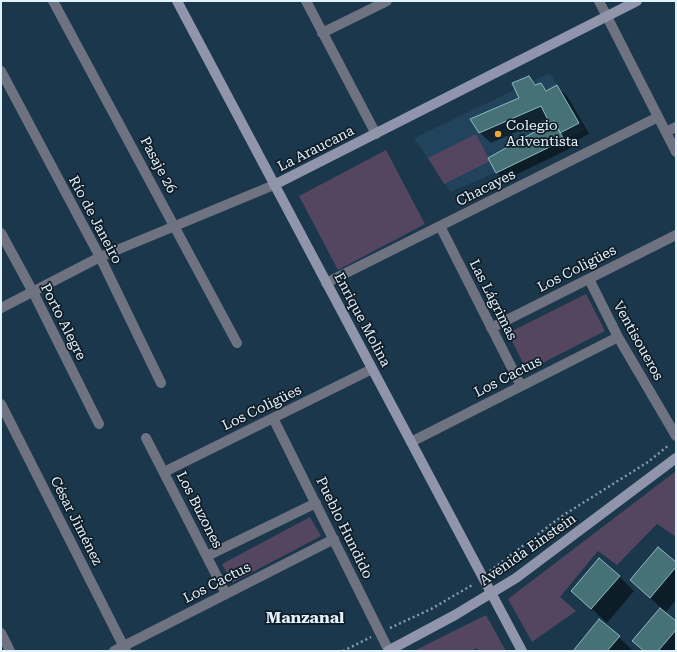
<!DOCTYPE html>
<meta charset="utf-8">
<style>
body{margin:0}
#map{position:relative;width:677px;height:652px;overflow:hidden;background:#1a374b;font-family:"Roboto Serif",serif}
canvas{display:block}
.frame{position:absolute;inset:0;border:2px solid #e1f2ff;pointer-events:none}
</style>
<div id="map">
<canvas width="677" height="652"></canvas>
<div class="frame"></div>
</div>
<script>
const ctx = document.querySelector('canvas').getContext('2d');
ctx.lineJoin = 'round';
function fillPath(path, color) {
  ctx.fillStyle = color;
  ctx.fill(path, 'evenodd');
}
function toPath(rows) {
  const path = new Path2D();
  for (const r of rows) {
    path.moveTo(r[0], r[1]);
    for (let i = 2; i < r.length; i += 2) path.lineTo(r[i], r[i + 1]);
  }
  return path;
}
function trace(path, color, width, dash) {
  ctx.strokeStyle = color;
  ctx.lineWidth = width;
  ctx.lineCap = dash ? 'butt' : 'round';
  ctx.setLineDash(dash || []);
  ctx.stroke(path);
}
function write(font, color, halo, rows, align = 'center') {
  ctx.font = font + ' "Roboto Serif",serif';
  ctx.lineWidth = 3.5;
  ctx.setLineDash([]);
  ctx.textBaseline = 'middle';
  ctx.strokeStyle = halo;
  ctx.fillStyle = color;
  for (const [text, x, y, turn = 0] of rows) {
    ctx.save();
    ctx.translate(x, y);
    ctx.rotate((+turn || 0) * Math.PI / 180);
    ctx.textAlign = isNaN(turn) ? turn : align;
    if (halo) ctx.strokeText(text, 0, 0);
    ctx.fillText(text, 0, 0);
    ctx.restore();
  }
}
fillPath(toPath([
 [550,73,584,130,497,172,450,192,414,138]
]), '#21445c');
fillPath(toPath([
 [476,134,490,161,444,184,428,158],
 [386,150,425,224,338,270,299,196],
 [586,294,605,331,527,371,508,333],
 [676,471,676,537,657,524,617,565,598,551,560,597,576,611,532,642,508,599],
 [310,517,321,536,232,583,222,564],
 [486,615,506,651,480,651,476,648,473,651,414,651]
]), '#544561');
fillPath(toPath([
 [529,78,537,85,541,84,548,91,557,86,567,96,589,134,572,143,566,137,571,148,505,180,497,172,550,123,548,118,491,143,480,133,472,119,520,98],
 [676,563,676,600,665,613,676,623,676,651,643,651,633,641,661,608,632,580],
 [619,576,634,591,607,623,573,591],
 [619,637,633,651,574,651]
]), '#0007');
const building = toPath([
 [529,76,535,85,541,83,546,91,557,85,579,123,560,133,554,121,550,124,541,106,479,133,470,119,519,98,512,83,529,76],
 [554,121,564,140,496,173,488,158,554,121],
 [658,547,676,562,676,567,650,598,630,580,658,547],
 [599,558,620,576,591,609,571,591,599,558],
 [660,608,676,621,676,630,658,651,644,651,632,641,660,608],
 [599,619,620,636,607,651,573,651,599,619]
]);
fillPath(building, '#457177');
trace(building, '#8dbbc2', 1);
trace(toPath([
 [490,571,562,516,648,462,669,445],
 [390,628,431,609,474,584],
 [343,651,371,637]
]), '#859cac', 2.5, [2, 3]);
trace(toPath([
 [53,1,237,343],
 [306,1,376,134],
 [599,1,676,152],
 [322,33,387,1],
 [1,71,100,257,161,383],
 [666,132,676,127],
 [440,226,521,386],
 [1,233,33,292,99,424],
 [589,279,618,337,676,436],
 [326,283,658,117],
 [1,308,100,257,274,185],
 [491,328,676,235],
 [1,404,126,651],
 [273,418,389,651],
 [146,438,226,594],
 [411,442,618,337],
 [164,472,372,369],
 [207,556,316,503],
 [1,633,10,651],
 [114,651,334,539]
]), '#6f7281', 10);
trace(toPath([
 [177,1,522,651],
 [274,185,637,1],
 [388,651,455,615,516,578,676,458]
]), '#9095ac', 10);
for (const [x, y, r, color] of [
 [498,134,4,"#eda83b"]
]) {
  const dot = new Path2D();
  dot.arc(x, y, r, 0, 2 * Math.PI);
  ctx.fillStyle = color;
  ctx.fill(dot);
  trace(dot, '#111d26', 1.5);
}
write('14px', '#e1f2ff', '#111d26', [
 ["Colegio",506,126],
 ["Adventista",506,142]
], 'left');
write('14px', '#e1f2ff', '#111d26', [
 ["La Araucana",316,149,-27],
 ["Pasaje 26",158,165,62],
 ["Chacayes",486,188,-27],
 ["Río de Janeiro",95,220,62],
 ["Los Coligües",577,269,-27],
 ["Las Lágrimas",493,300,63],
 ["Enrique Molina",362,320,62],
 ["Porto Alegre",63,322,63],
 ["Ventisoueros",638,341,61],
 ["Los Cactus",508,377,-27],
 ["Los Coligües",262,408,-26],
 ["Los Buzones",199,510,63],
 ["César Jiménez",76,521,63],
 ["Pueblo Hundido",344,528,64],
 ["Avenida Einstein",528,550,-35],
 ["Los Cactus",217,583,-27]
]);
write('bold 16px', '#e1f2ff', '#111d26', [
 ["Manzanal",305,618]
]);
</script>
